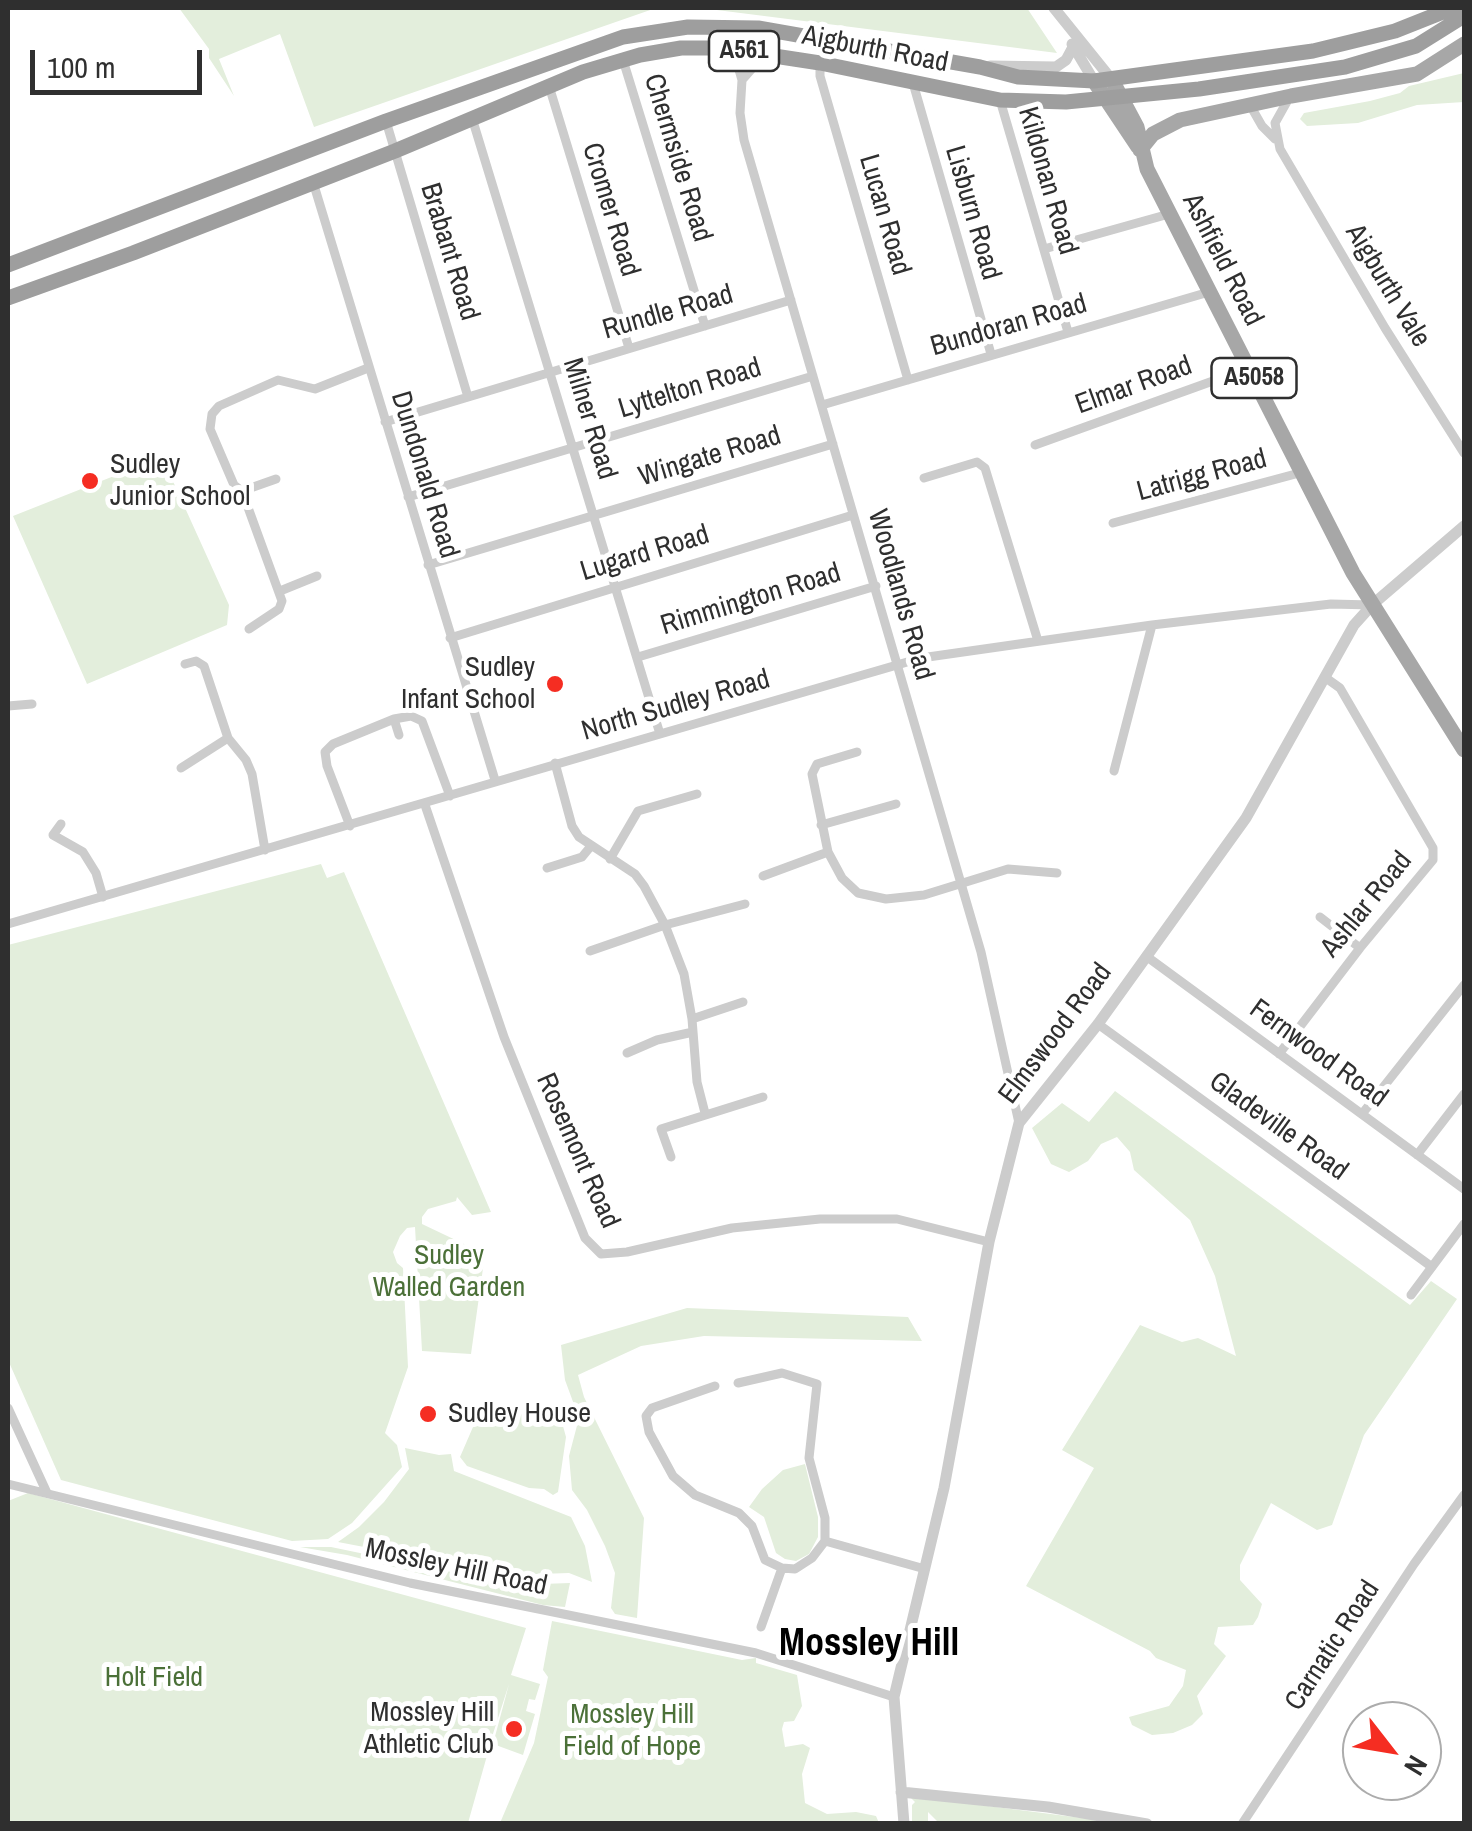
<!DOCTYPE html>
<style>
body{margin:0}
#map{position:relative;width:1472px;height:1831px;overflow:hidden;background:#fff;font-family:"Archivo Narrow",sans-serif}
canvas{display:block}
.frame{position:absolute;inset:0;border:10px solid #2f2f2f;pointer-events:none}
.north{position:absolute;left:1342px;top:1701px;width:100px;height:100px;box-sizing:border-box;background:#fff;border:2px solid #acacac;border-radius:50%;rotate:121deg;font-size:28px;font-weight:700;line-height:40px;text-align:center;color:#2f2f2f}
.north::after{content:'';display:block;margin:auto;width:35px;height:45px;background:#f52d22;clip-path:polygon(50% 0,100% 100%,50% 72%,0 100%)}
.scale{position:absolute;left:30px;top:50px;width:172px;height:45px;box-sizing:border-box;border:5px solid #2f2f2f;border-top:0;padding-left:12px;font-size:30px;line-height:35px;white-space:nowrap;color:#2f2f2f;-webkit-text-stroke:8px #fff;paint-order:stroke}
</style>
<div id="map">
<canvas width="1472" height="1831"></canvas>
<div class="frame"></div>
<div class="north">N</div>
<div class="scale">100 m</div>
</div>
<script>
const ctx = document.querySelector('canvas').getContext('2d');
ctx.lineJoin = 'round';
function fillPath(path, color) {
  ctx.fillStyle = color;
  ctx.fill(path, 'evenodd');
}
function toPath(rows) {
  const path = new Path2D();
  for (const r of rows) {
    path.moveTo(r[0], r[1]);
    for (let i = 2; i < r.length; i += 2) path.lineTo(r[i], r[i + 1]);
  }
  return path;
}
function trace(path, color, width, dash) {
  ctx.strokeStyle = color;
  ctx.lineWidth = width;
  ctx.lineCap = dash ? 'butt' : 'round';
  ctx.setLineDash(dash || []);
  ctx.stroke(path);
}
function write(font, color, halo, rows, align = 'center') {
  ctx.font = font + ' "Archivo Narrow",sans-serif';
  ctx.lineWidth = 10;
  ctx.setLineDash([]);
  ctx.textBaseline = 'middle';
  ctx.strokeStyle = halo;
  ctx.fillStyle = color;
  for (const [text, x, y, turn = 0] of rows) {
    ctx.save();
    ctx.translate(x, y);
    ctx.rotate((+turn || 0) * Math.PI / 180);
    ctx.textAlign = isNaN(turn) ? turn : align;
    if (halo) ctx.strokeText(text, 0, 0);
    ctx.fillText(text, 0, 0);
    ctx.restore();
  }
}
fillPath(toPath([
 [179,8,656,8,314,127,280,34,219,59,234,96,209,58,209,49],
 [701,8,1027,8,1057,53],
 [1464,73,1464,102,1417,105,1358,123,1307,126,1300,119,1304,113,1370,101,1400,93,1409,86],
 [162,457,229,605,227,625,87,684,13,516],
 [321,864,327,878,344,872,491,1212,472,1215,457,1197,456,1201,428,1209,422,1217,422,1224,485,1254,471,1354,422,1351,415,1227,407,1228,400,1236,393,1252,397,1263,403,1268,408,1367,385,1433,397,1445,402,1467,352,1523,328,1539,292,1541,61,1480,8,1360,8,945],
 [1115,1091,1410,1305,1431,1281,1457,1299,1364,1435,1332,1525,1317,1530,1271,1503,1240,1565,1240,1580,1262,1604,1258,1617,1253,1625,1218,1627,1214,1644,1226,1656,1197,1696,1203,1714,1192,1725,1173,1733,1152,1735,1132,1725,1129,1717,1169,1706,1183,1686,1186,1670,1156,1658,1150,1651,1026,1586,1094,1468,1062,1450,1140,1325,1182,1342,1198,1338,1236,1356,1215,1276,1190,1220,1134,1170,1130,1152,1117,1137,1101,1144,1088,1161,1069,1172,1051,1164,1032,1128,1062,1103,1089,1122],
 [687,1308,908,1317,922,1341,704,1336,641,1346,578,1375,584,1397,644,1518,637,1618,615,1614,611,1608,615,1573,605,1546,587,1510,572,1490,569,1456,579,1418,565,1380,561,1345],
 [558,1408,566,1437,558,1492,553,1495,544,1489,529,1488,467,1466,460,1457,473,1427,468,1423,481,1412,517,1415],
 [405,1448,439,1455,451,1454,454,1471,571,1517,585,1546,592,1582,569,1573,510,1575,338,1542,359,1527,384,1502,409,1469],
 [805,1464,818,1517,818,1537,809,1554,796,1561,785,1559,776,1553,764,1517,749,1507,762,1489,783,1470],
 [28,1493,526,1628,511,1675,540,1684,535,1700,529,1699,526,1711,535,1714,523,1755,493,1744,509,1684,490,1743,478,1740,490,1745,468,1823,8,1823,8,1501],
 [300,1547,331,1547,514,1585,570,1583,565,1607,543,1605,347,1555],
 [552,1621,742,1660,756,1658,756,1663,797,1675,802,1706,794,1721,784,1722,782,1729,785,1747,803,1744,810,1748,802,1774,805,1803,827,1814,856,1812,876,1816,879,1823,500,1823,534,1743,548,1677,543,1670],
 [909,1796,1090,1819,1107,1823,939,1823,928,1812,928,1823,912,1823,912,1805,915,1802]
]), '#e3eedc');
trace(toPath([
 [727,49,735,56,742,80,740,113,744,140,981,952,1019,1123],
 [623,60,705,326],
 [820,63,820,76,908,380],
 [742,80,763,56],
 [913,83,991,354],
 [549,86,629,348],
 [1289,98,1275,123,1280,149,1385,328,1464,453],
 [1000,100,1068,332],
 [1250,105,1262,126,1275,139],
 [472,118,660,734],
 [386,121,468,397],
 [313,182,495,780],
 [1044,249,1169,214],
 [822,405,1209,292],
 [385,422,791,300],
 [1035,445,1249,368],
 [924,478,977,462,985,468,1038,641],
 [242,491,276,479],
 [408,497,813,376],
 [1113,523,1303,472],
 [428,565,833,444],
 [280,591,317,576],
 [249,629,279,609,282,601,242,491,234,485,210,429,212,414,219,406,278,380,315,389,368,368],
 [450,638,853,515],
 [638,657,876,586],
 [185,664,196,661,204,666,228,738,246,760,252,774,265,850],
 [8,706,32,704],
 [394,719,399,735],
 [857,752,817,764,812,774,828,852,842,878,858,893,886,899,924,895,1008,869,1057,873],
 [555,763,572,826,579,837,635,874,644,886,665,925,684,974,692,1019,697,1082,705,1113],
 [181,768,228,738],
 [1114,771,1152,625],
 [425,805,504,1037,585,1238,601,1254,627,1252,732,1228,820,1219,897,1219,989,1242],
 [61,824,53,835,83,852,96,873,103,897],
 [821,825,896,804],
 [350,826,327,766,325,752,333,744,394,719,411,716,422,721,450,796],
 [610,859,638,811,697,794],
 [547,868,582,857,591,846],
 [763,876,828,852],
 [1320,917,1360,948],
 [8,924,921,658,1152,625,1331,604,1372,605],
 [590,951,665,925,745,904],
 [1146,956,1464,1189],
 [692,1019,743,1002],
 [1098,1024,1432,1267],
 [627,1053,657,1040,693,1032],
 [1279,1054,1360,948,1433,860,1433,848,1340,688,1326,678],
 [1362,1114,1464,985],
 [1417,1155,1464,1094],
 [671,1157,661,1129,763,1097],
 [1411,1295,1464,1224],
 [715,1386,652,1408,646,1416,649,1432,673,1476,695,1495,739,1513,752,1526,765,1560,782,1568,795,1569,812,1558,825,1541,825,1518,809,1458,817,1384,782,1373,738,1383],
 [8,1408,47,1493],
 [8,1484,410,1583,756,1653,894,1697],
 [825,1541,925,1569],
 [761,1627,782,1568],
 [1242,1824,1414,1564,1464,1495]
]), '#ccc', 9);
trace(toPath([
 [1054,8,1112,80],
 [1072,44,1094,81],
 [990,66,1056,67,1066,60,1073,47],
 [901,1792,1048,1807,1147,1824],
 [904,1824,894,1697,944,1488,989,1242,1019,1123,1098,1024,1246,818,1354,625,1372,605,1464,526]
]), '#ccc', 11);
trace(toPath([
 [1112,80,1137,127,1147,169,1353,573,1464,750],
 [1094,81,1138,147],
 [1140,150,1153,134,1180,120,1291,96,1417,74,1464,44]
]), '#a7a7a7', 15);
trace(toPath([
 [8,265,386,121,623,37,688,27,758,28,980,67,1018,77,1094,81,1313,51,1395,31,1453,8],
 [8,298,133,253,395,151,583,72,640,55,681,48,722,48,820,63,1000,100,1066,102,1199,89,1345,67,1416,46,1464,16]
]), '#9e9e9e', 15);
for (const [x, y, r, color] of [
 [90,481,10,"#f52d22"],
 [555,684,10,"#f52d22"],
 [428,1414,10,"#f52d22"],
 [514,1729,10,"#f52d22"]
]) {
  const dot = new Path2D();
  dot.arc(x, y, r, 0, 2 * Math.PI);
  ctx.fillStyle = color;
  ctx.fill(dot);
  trace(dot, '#fff', 4);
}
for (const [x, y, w] of [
 [744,51,70],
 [1254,378,85]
]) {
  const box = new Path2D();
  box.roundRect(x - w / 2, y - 20, w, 40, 8);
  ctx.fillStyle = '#fff';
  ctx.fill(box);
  trace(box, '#2f2f2f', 2.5);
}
write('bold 25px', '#2f2f2f', null, [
 ["A561",744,51],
 ["A5058",1254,378]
]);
write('28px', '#2f2f2f', '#fff', [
 ["Aigburth Road",875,50,11],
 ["Chermside Road",677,158,73],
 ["Kildonan Road",1047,181,74],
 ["Cromer Road",610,210,73],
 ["Lisburn Road",972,213,74],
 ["Lucan Road",884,215,74],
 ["Brabant Road",449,252,73],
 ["Ashfield Road",1222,260,63],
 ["Aigburth Vale",1387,286,59],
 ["Rundle Road",668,313,-16],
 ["Bundoran Road",1009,326,-16],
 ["Elmar Road",1134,386,-20],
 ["Lyttelton Road",690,389,-17],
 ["Milner Road",589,419,73],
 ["Wingate Road",710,457,-17],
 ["Dundonald Road",424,475,73],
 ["Latrigg Road",1202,476,-15],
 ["Lugard Road",645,554,-17],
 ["Woodlands Road",900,595,74],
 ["Rimmington Road",751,600,-17],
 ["North Sudley Road",676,706,-16],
 ["Ashlar Road",1367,905,-51],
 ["Elmswood Road",1056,1034,-53],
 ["Fernwood Road",1318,1054,36],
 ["Gladeville Road",1278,1127,36],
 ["Rosemont Road",577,1151,66],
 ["Mossley Hill Road",456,1568,12],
 ["Carnatic Road",1333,1646,-57]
]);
write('28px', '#2f2f2f', '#fff', [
 ["Sudley",110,465],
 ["Junior School",110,497],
 ["Sudley",535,668,"right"],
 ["Infant School",535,700,"right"],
 ["Sudley House",448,1414],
 ["Mossley Hill",494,1713,"right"],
 ["Athletic Club",494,1745,"right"]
], 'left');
write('28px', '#4b7038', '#fff', [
 ["Sudley",449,1256],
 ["Walled Garden",449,1288],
 ["Holt Field",154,1678],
 ["Mossley Hill",632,1715],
 ["Field of Hope",632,1747]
]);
write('bold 38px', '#000', '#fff', [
 ["Mossley Hill",869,1645]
]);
</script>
